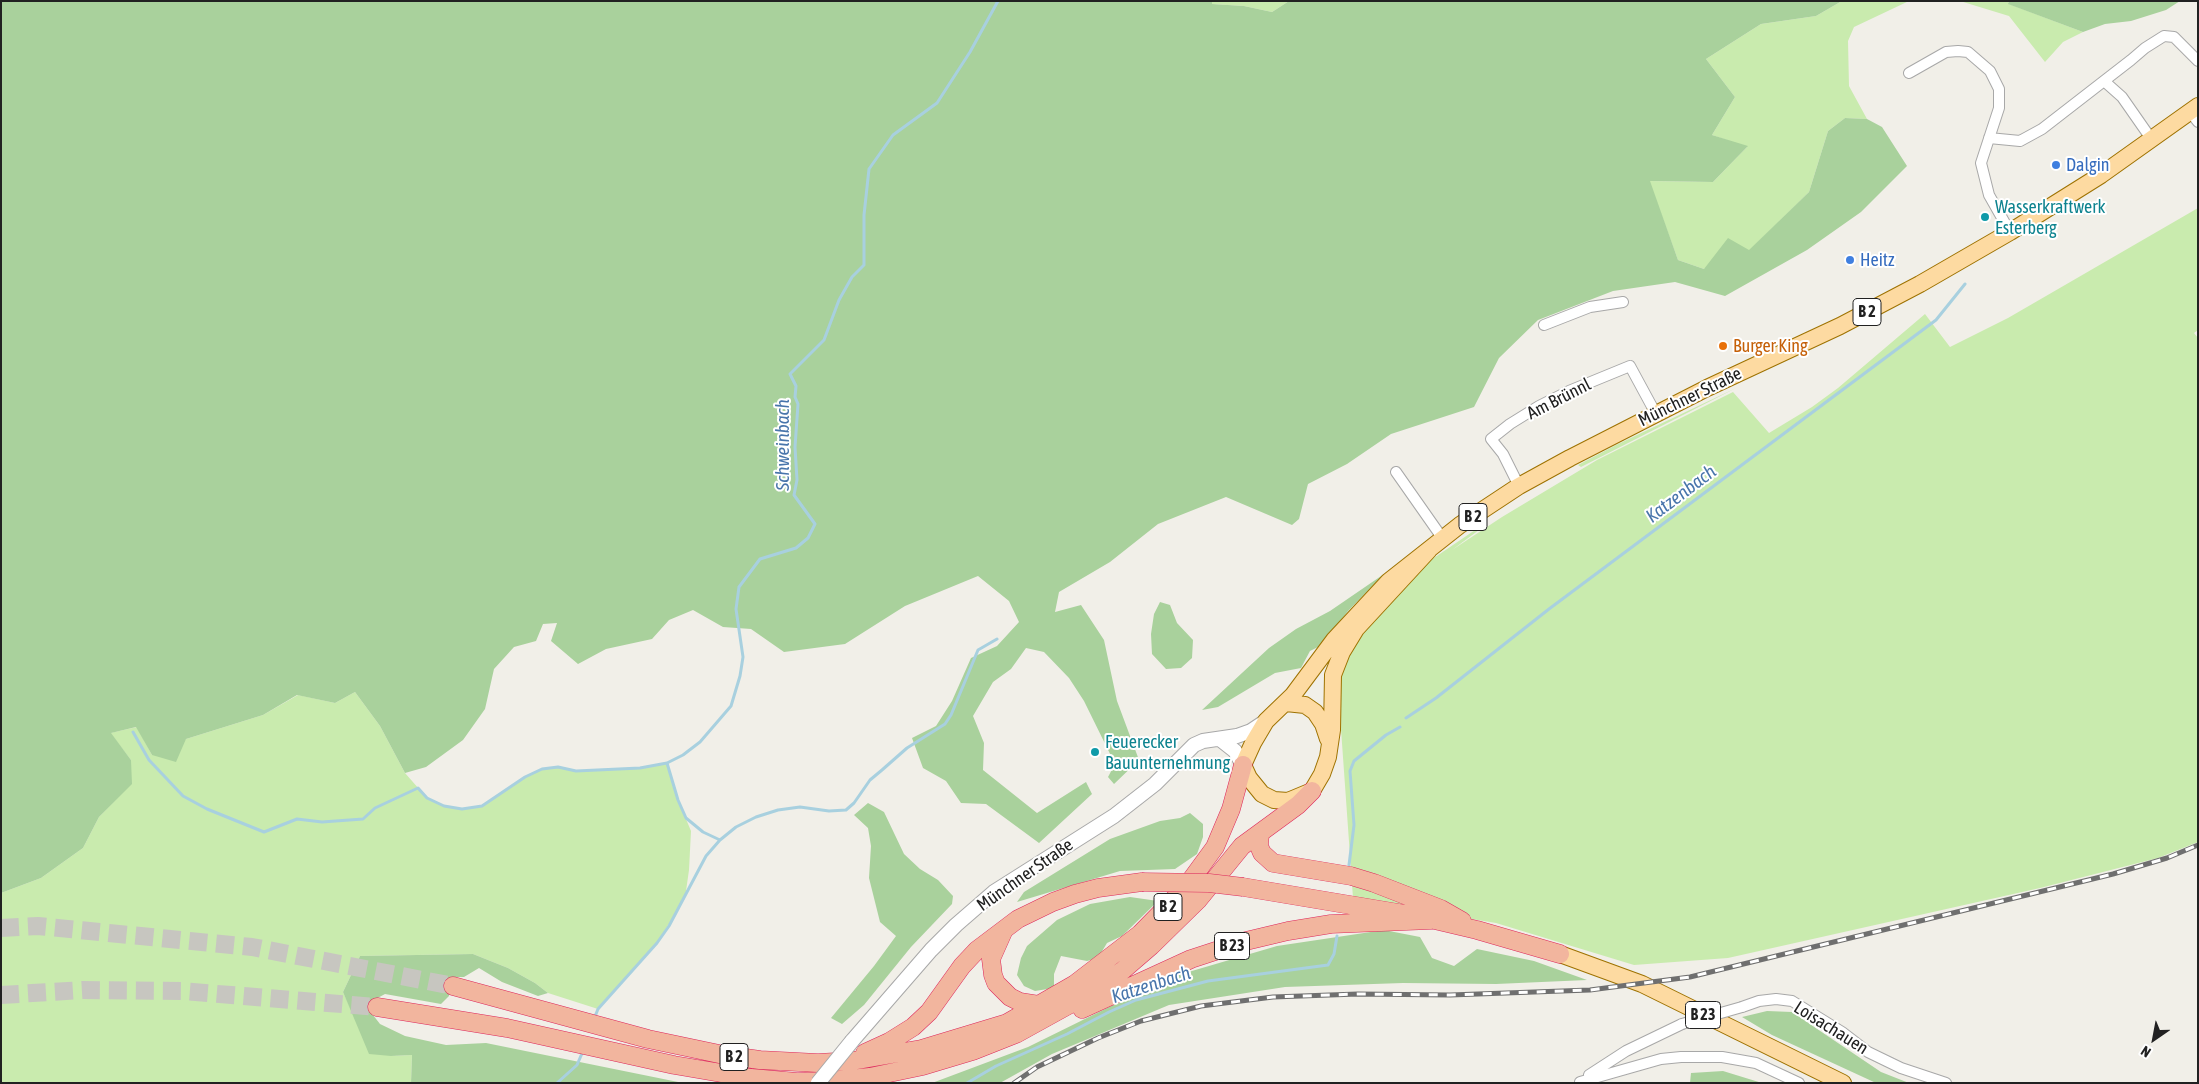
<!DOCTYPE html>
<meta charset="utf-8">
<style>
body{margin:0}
#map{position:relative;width:2199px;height:1084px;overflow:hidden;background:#f1efe8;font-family:"Asap Condensed",sans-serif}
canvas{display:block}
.frame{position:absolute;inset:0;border:2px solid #212121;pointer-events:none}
.north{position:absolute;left:2129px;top:1014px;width:50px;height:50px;-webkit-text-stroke:4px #fff;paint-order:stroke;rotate:213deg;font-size:14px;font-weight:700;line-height:20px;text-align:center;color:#212121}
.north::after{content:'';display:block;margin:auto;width:18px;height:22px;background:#212121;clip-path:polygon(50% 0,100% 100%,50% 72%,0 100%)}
</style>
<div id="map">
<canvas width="2199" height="1084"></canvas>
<div class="frame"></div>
<div class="north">N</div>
</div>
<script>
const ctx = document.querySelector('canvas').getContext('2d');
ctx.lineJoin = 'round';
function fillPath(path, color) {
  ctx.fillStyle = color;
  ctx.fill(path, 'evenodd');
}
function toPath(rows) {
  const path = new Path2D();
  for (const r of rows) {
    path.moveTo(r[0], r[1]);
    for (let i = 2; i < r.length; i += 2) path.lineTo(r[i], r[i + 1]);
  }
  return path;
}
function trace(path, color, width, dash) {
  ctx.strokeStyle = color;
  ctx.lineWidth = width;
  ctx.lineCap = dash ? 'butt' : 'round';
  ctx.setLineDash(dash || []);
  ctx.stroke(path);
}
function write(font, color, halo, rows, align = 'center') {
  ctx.font = font + ' "Asap Condensed",sans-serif';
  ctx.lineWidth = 4;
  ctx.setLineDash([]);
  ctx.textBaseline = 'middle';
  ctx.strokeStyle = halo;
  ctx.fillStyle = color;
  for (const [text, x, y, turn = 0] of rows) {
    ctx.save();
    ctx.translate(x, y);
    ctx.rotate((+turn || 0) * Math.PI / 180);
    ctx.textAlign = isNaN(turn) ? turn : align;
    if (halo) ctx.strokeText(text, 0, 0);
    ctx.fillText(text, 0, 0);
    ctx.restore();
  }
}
fillPath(toPath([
 [1212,1,1289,1,1272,12,1244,6,1212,4],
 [1842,1,1909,1,1854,27,1848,41,1849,86,1867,119,1845,118,1828,131,1809,192,1749,251,1704,269,1678,260,1649,181,1713,182,1747,147,1712,135,1735,97,1706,59,1761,24,1816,16],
 [1960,1,2008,1,2009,4,2083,32,2063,42,2045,62,2009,16],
 [2198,208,2198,330,2194,333,2198,338,2198,842,2158,858,2040,888,1728,958,1634,965,1496,923,1435,913,1354,912,1338,687,1347,654,1356,636,1422,566,1478,528,1479,530,1452,550,1502,517,1597,460,1733,392,1769,433,1812,407,1838,388,1925,314,1950,347,2008,318],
 [1736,388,1581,467,1578,465,1616,445],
 [355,692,380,726,405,773,427,798,444,806,462,809,482,806,525,777,542,769,558,767,576,771,640,768,667,763,678,800,691,831,689,870,685,898,657,943,598,1009,548,993,535,983,508,968,473,954,360,956,343,992,355,1018,391,1056,412,1055,411,1083,1,1083,1,893,41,878,83,848,99,817,131,784,131,760,110,733,137,727,152,755,186,739,263,715,298,695,335,703]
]), '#c9ebae');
fillPath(toPath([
 [1,1,1212,1,1212,4,1244,6,1272,12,1289,1,1842,1,1816,16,1761,24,1706,59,1735,97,1712,135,1748,146,1713,182,1650,181,1678,260,1704,269,1728,238,1749,250,1809,192,1828,131,1845,118,1867,119,1882,127,1907,166,1861,212,1807,250,1725,296,1675,282,1613,291,1538,320,1499,358,1474,407,1391,434,1347,464,1308,484,1299,519,1292,525,1226,497,1158,524,1110,562,1059,592,1055,612,1081,605,1104,640,1117,701,1139,760,1114,784,1108,777,1115,764,1084,701,1069,678,1044,652,1026,648,1011,669,993,682,973,716,984,743,983,770,1037,813,1086,782,1092,794,1039,843,986,804,961,803,946,781,923,768,912,738,936,726,952,701,971,658,997,646,1019,622,1009,601,978,576,905,606,845,644,784,652,751,629,723,627,693,610,669,620,652,639,606,649,578,664,551,641,557,623,543,624,536,641,514,647,494,669,485,709,463,740,426,767,405,773,380,726,355,692,335,703,297,695,263,715,186,739,176,762,152,755,136,727,111,733,131,760,132,784,99,817,83,848,41,878,1,893],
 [2009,1,2180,1,2166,10,2131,21,2105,24,2083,32,2008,4],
 [1384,574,1348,611,1322,645,1310,651,1301,668,1275,673,1218,707,1202,710,1269,648,1296,629,1330,611],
 [1160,602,1170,605,1177,623,1193,640,1192,658,1181,668,1166,669,1152,654,1151,634,1154,614],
 [868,803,884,812,904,854,920,869,938,880,953,896,952,904,911,947,864,1005,842,1024,831,1018,874,966,896,936,880,922,869,878,871,846,868,828,854,815],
 [1190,813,1203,824,1203,837,1197,854,1175,869,1120,871,1017,902,1024,892,1110,839,1160,821,1180,818],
 [1130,897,1158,901,1122,936,1107,943,1098,958,1087,961,1061,956,1054,974,1054,988,1035,991,1024,986,1017,975,1021,958,1027,946,1057,920,1090,904],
 [1384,930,1420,937,1432,958,1454,966,1477,949,1534,961,1587,980,1496,984,1403,983,1285,987,1169,1005,1052,1054,1000,1083,932,1083,1028,1047,1168,978,1277,946],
 [473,954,508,968,535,983,548,993,538,996,502,982,479,968,464,977,450,977,449,996,441,1004,385,994,372,1001,373,1015,380,1024,405,1036,446,1045,486,1043,683,1083,411,1083,412,1055,391,1056,369,1054,343,992,360,956],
 [1767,1011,1792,1012,1881,1072,1909,1083,1876,1083,1772,1035,1742,1017],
 [1723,1071,1762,1083,1690,1083,1691,1073]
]), '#a9d19c');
trace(toPath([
 [1406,718,1436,698,1549,609,1936,320,1965,284],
 [133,732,149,760,183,796,207,809,264,832,297,819,322,822,363,819,375,808,418,788,427,798,444,806,462,809,482,806,525,777,542,769,558,767,576,771,640,768,667,763,678,800,686,818,703,832,720,840,706,856,669,926,657,943,598,1009,594,1019],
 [667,763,683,755,700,742,731,706,740,676,743,657,736,609,739,587,760,559,796,548,808,538,815,524,794,495,797,480,795,447,798,404,795,397,796,386,790,374,824,340,839,300,852,277,864,265,864,215,869,169,893,135,937,103,970,52,998,1],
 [720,840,736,827,756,817,778,810,800,807,829,811,846,810,854,803,870,780,882,770,907,748,945,724,951,715,978,650,997,639],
 [1349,865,1354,825,1350,771,1354,761,1386,735,1400,727],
 [557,1083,577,1065,583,1051],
 [967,1083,996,1066,1067,1034,1109,1012,1136,1000,1208,981,1328,965,1334,954,1337,936]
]), '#a8d0df', 3);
trace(toPath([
 [1,928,38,926,252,947,453,986],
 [1,995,83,990,182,991,377,1007]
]), '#c7c6c0', 18, [18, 9]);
const minor = toPath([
 [1909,73,1946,52,1958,51,1968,52,1990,71,1999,89,1999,108,1981,163,1989,195,2010,232],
 [2104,81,2122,97,2152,140],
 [2190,112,2198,122],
 [1989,138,2020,141,2042,129,2131,60,2145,48,2164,36,2174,37,2198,61],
 [1544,325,1590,307,1623,302],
 [1396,472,1443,539],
 [1519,486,1503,454,1491,439,1510,424,1539,406,1569,391,1630,366,1656,414],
 [1742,1007,1759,1001,1776,999,1792,1001,1842,1032,1868,1052,1901,1068,1946,1083],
 [1589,1075,1626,1051,1682,1024],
 [1580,1082,1661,1059,1681,1057,1722,1057,1756,1063,1799,1083]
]);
const tertiary = toPath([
 [1221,740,1235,751,1243,765],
 [852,1041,931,950,956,925,994,892,1114,816,1155,784,1194,745,1203,741,1237,736,1251,731,1266,721]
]);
const primary = toPath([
 [1429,550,1356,629,1342,652,1333,675,1332,730,1328,757,1322,774,1312,791,1288,801,1274,800,1262,794,1249,778,1243,765,1253,743,1266,721,1293,695,1334,640,1389,581,1460,525,1519,486,1570,458,1707,388,1840,326,1920,284,2010,232,2101,175,2198,106],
 [1286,703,1305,705,1315,712,1323,724,1328,739],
 [1560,954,1642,984,1843,1083]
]);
const trunk = toPath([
 [1260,833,1259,846,1262,853,1273,863,1351,876,1374,883,1441,909,1462,921],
 [1243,887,1422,917,1477,930,1560,954],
 [1003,932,991,959,993,975,996,983,1010,997,1020,1002,1039,1005],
 [453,986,648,1039,724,1055,760,1060,818,1063,852,1061,921,1049,1007,1023,1075,984,1140,934,1185,888,1215,847,1231,809,1243,765],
 [377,1007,507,1028,674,1065,751,1078,797,1082,830,1081,870,1077,923,1066,973,1051,1016,1034,1083,997,1122,971,1151,946,1198,900,1242,846,1298,805,1312,791],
 [1082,1009,1191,959,1246,941,1288,931,1331,924,1431,920],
 [865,1053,889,1042,913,1027,929,1012,962,966,977,950,1018,919,1053,902,1075,894,1098,888,1142,882]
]);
trace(minor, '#a8a8a8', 12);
trace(tertiary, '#a8a8a8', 16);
trace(primary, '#9e7200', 18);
trace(trunk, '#dd275c', 19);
trace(minor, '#fff', 10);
trace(tertiary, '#fff', 14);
trace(primary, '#fddaa1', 16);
trace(trunk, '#f2b59e', 18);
const rail = toPath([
 [1014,1083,1037,1067,1098,1038,1141,1021,1201,1006,1273,997,1358,994,1450,995,1590,990,1690,977,2113,874,2167,858,2198,845]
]);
trace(rail, '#6f6f6f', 5);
trace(rail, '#fff', 3, [9]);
const minorBridge = toPath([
 [1682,1024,1742,1007]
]);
const tertiaryBridge = toPath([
 [818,1083,852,1041]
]);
const trunkBridge = toPath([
 [1142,882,1209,883,1243,887]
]);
trace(minorBridge, '#a8a8a8', 12, []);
trace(tertiaryBridge, '#a8a8a8', 16, []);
trace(trunkBridge, '#dd275c', 19, []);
trace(minorBridge, '#fff', 10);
trace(tertiaryBridge, '#fff', 14);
trace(trunkBridge, '#f2b59e', 18);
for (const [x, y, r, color] of [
 [2056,165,5,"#3f7fe0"],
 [1985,217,5,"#0f9aa8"],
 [1850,260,5,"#3f7fe0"],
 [1723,346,5,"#e8710a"],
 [1095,752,5,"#0f9aa8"]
]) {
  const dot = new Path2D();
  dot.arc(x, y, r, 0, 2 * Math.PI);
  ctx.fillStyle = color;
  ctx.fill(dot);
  trace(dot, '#fff', 2);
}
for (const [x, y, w] of [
 [1867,312,28],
 [1473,517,28],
 [1168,907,28],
 [1232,946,35],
 [1703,1015,35],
 [734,1057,28]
]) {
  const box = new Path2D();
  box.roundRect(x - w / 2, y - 13.5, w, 27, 4);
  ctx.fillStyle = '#fff';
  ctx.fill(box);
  trace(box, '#212121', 1);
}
write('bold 16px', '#212121', null, [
 ["B 2",1867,312],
 ["B 2",1473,517],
 ["B 2",1168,907],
 ["B 23",1232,946],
 ["B 23",1703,1015],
 ["B 2",734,1057]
]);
write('18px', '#366cbe', '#fff', [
 ["Dalgin",2066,165],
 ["Heitz",1860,260]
], 'left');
write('18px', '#0d838f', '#fff', [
 ["Wasserkraftwerk",1995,207],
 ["Esterberg",1995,228],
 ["Feuerecker",1105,742],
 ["Bauunternehmung",1105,763]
], 'left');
write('18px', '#c56008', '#fff', [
 ["Burger King",1733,346]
], 'left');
write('18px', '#212121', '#fff', [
 ["Münchner Straße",1690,397,-26],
 ["Am Brünnl",1559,399,-27],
 ["Münchner Straße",1025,875,-35],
 ["Loisachauen",1831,1028,32]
]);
write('italic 19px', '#4875ab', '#fff', [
 ["Schweinbach",783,445,-90],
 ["Katzenbach",1681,494,-37],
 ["Katzenbach",1151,985,-18]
]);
</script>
